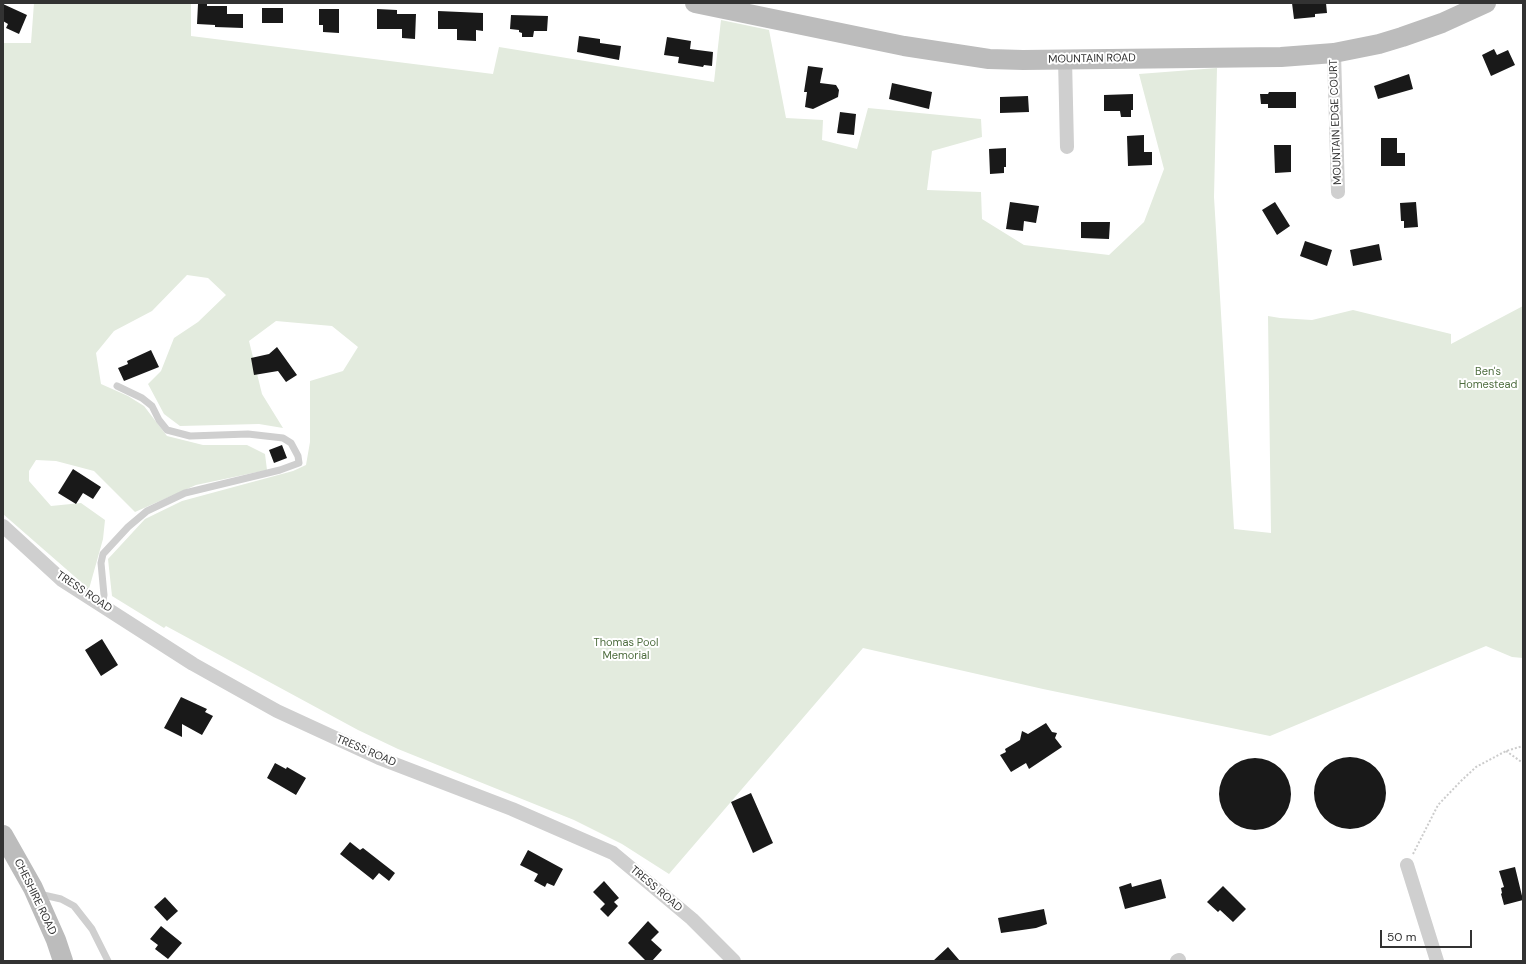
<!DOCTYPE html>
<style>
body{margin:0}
#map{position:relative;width:1526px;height:964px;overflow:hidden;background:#fff;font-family:"DM Sans",sans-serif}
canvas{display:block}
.frame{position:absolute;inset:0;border:4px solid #323232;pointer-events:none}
.scale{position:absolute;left:1380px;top:930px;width:92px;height:18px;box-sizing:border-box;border:2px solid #323232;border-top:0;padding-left:5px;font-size:12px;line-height:14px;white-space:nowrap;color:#323232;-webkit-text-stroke:3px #fff;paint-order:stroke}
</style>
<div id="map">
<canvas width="1526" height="964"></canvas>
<div class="frame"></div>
<div class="scale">50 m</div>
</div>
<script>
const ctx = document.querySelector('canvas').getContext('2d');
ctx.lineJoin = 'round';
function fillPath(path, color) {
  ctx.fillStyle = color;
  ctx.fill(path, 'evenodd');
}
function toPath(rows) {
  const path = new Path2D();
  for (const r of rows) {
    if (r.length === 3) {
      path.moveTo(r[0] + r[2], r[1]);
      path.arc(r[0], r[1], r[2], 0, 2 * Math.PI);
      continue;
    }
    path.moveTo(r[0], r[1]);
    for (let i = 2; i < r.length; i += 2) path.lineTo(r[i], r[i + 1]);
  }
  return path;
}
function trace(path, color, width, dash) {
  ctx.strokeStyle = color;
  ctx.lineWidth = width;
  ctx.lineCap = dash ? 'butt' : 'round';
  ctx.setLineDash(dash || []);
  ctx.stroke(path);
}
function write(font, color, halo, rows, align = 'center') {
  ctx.font = font + ' "DM Sans",sans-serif';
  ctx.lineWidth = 4;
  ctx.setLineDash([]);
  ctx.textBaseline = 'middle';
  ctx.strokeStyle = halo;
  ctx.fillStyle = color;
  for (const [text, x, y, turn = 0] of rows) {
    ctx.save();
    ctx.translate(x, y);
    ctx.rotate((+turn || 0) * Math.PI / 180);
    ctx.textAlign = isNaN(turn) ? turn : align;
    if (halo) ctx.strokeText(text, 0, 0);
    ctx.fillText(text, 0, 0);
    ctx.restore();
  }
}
fillPath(toPath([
 [34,3,191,3,191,36,493,74,499,47,714,82,721,20,769,30,786,118,823,120,822,140,857,149,868,108,981,119,982,137,932,151,927,190,981,192,982,219,1024,245,1109,255,1144,222,1164,169,1139,74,1217,68,1214,197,1234,529,1271,533,1268,316,1280,318,1312,320,1353,310,1451,334,1451,344,1523,306,1523,658,1512,657,1486,646,1270,736,1043,689,863,648,669,874,622,844,574,820,398,749,358,730,166,626,164,628,112,596,108,559,145,519,182,501,293,471,306,465,310,442,310,381,343,371,358,347,332,326,276,321,249,341,262,394,283,428,259,424,180,426,164,414,148,384,161,371,174,338,198,322,226,295,208,278,187,275,152,311,114,331,96,353,101,384,128,396,144,406,167,436,203,445,247,445,265,454,267,470,196,485,135,512,94,471,56,461,36,460,29,471,29,481,51,506,81,503,105,520,103,539,89,589,3,514,3,43,31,43]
]), '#e3ebde');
fillPath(toPath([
 [1292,3,1326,3,1327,13,1315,14,1315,17,1294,19],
 [3,4,27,15,19,34,6,28,8,24,3,21],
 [198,4,207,4,207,6,227,6,227,14,243,14,243,28,215,27,215,25,197,24],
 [262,8,283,8,283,23,262,23],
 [319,9,339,9,339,33,323,32,323,25,319,25],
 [377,9,397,10,397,14,416,14,415,39,402,38,402,29,377,29],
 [438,11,483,13,483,31,476,30,476,41,457,40,457,29,438,29],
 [511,15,548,16,547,31,534,31,533,37,522,37,522,33,519,32,519,30,510,29],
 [579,36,600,39,600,43,621,46,619,60,577,52],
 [667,37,691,41,690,49,713,52,712,66,704,65,703,67,678,63,679,57,664,55],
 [1494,49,1497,55,1508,50,1515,65,1491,76,1482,55],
 [808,66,823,68,820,83,836,85,839,90,838,97,813,109,805,107,807,92,804,92],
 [1409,74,1413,89,1378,99,1374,86],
 [892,83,932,92,929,109,889,99],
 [1269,92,1296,92,1296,108,1268,108,1268,104,1261,104,1260,94,1268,94],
 [1133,94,1133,110,1131,110,1131,117,1121,117,1120,111,1104,111,1104,95],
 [1028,96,1029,112,1000,113,1000,97],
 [840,112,856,114,854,135,837,133],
 [1144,135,1144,152,1152,152,1152,165,1128,166,1127,136],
 [1381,138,1397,138,1397,153,1405,153,1405,166,1381,166],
 [1274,145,1291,145,1291,172,1275,173],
 [1006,148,1006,167,1004,167,1004,173,990,174,989,149],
 [1010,202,1039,206,1036,223,1024,221,1023,231,1006,229],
 [1275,202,1290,226,1277,235,1262,210],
 [1416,202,1418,227,1404,228,1404,221,1401,221,1400,203],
 [1081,222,1110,222,1109,239,1081,238],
 [1305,241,1332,250,1327,266,1300,256],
 [1379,244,1382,260,1353,266,1350,250],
 [277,347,297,375,286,382,278,371,254,375,251,358,269,354],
 [151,350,159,367,124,381,118,368,128,364,127,361],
 [282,445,287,458,274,463,269,450],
 [73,469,101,487,93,499,83,493,76,504,58,493],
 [102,639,118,665,101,676,85,650],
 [181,697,207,709,205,712,213,716,202,735,182,724,182,737,164,728],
 [1046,723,1052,732,1057,733,1055,738,1062,747,1029,769,1026,763,1011,772,1000,755,1006,752,1005,749,1020,740,1022,731,1028,734],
 [1350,793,36],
 [1255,794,36],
 [275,763,286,769,287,767,306,778,296,795,267,778],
 [751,793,773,843,753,853,731,802],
 [350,842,360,850,363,848,395,873,389,881,379,873,373,880,340,854],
 [528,850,563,869,554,886,547,883,545,887,534,881,538,874,520,865],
 [1515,867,1523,900,1504,905,1501,894,1502,893,1501,888,1504,887,1499,871],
 [1161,879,1166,898,1125,909,1119,887,1131,883,1132,887],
 [604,881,619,898,614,902,618,906,608,917,600,909,605,904,593,892],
 [1223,886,1246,909,1233,922,1220,910,1218,912,1207,902],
 [165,897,178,911,167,921,154,907],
 [1044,909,1047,924,1036,928,1001,933,998,918],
 [648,921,659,932,651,940,662,950,652,961,646,961,628,943],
 [161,926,182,943,168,959,155,949,158,945,150,939],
 [948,947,960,961,933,961]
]), '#191919');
trace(toPath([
 [1506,751,1523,763],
 [1413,854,1438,805,1461,781,1476,767,1506,751,1523,746]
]), '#ccc', 2, [2, 2]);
trace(toPath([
 [102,605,104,595,101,563,103,554,128,527,147,511,185,493,280,470,299,463,298,456,291,443,283,438,248,434,190,436,167,430,159,420,152,406,142,398,117,386],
 [39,894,61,899,74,906,92,929,108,961]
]), '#cfcfcf', 7);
trace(toPath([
 [1334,53,1338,192],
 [1065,59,1067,147],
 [3,526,62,580,193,664,277,711,379,758,512,809,613,853,692,919,734,961],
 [1407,865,1437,961],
 [1177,961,1179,960]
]), '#cfcfcf', 14);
trace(toPath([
 [695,3,904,46,989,59,1023,60,1281,57,1334,53,1379,44,1402,37,1442,23,1486,3],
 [3,835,33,888,56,940,63,961]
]), '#bcbcbc', 20);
write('11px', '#323232', '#fff', [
 ["MOUNTAIN ROAD",1092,59,-1],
 ["MOUNTAIN EDGE COURT",1336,122,-92],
 ["TRESS ROAD",84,592,34],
 ["TRESS ROAD",366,751,23],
 ["TRESS ROAD",656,889,40],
 ["CHESHIRE ROAD",35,897,64]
]);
write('11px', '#4e6d3f', '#fff', [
 ["Ben's",1488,372],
 ["Homestead",1488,385],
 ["Thomas Pool",626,643],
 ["Memorial",626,656]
]);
</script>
